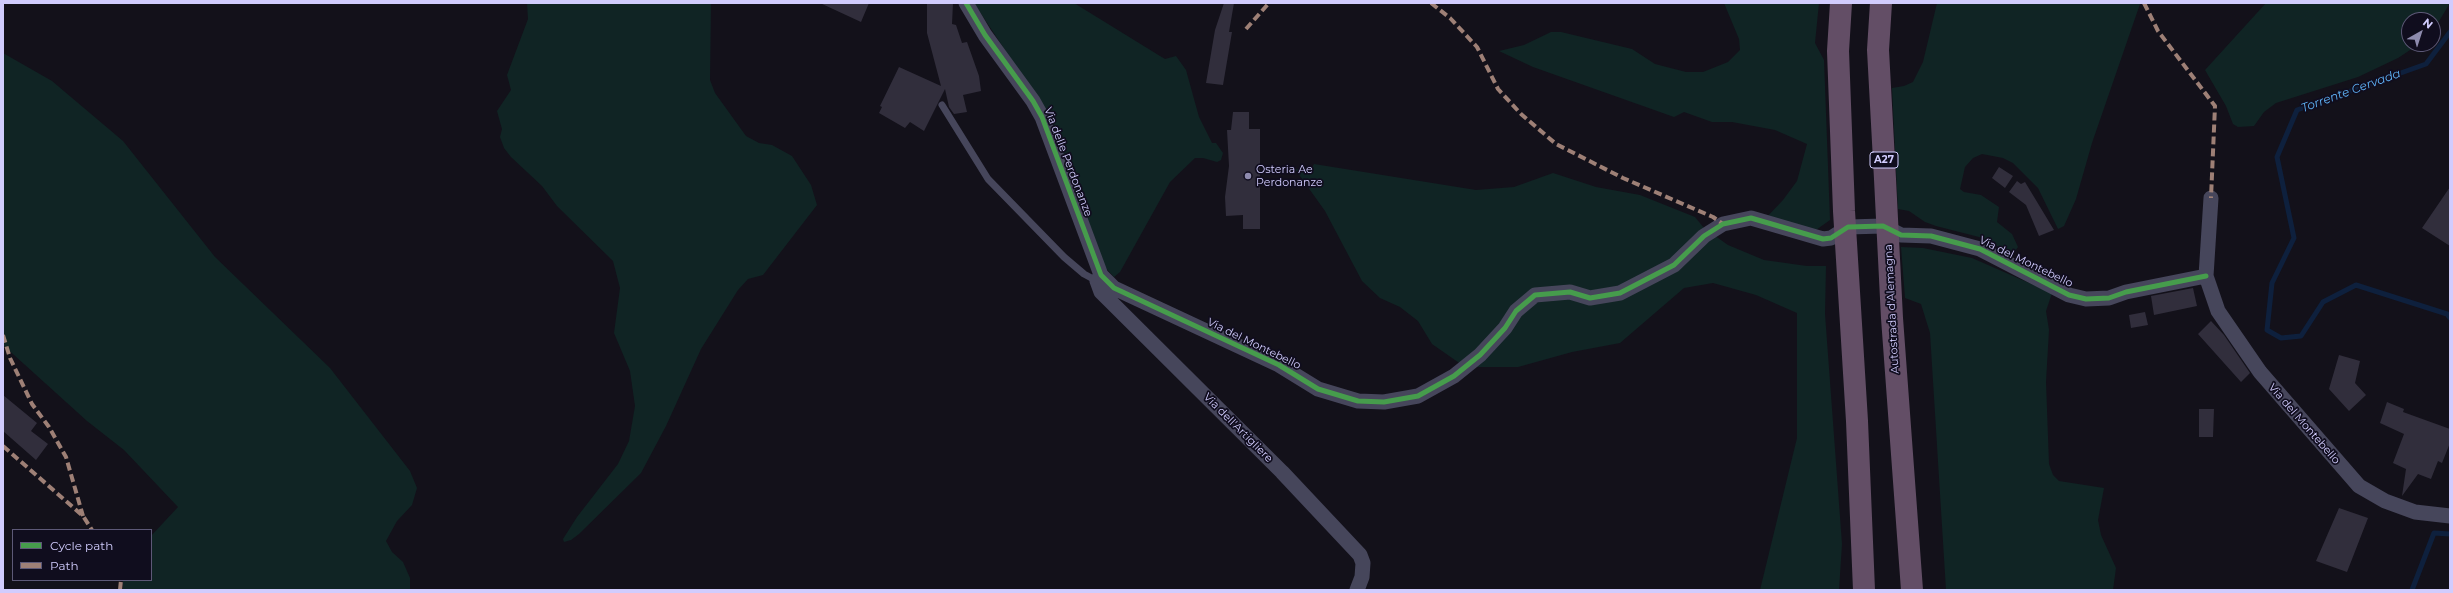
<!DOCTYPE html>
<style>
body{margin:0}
#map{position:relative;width:2453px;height:593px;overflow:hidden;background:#13111a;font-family:Montserrat,sans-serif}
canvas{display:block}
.frame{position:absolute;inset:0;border:4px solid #d1ccfd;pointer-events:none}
.legend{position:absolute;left:12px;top:529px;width:140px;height:52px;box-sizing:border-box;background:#100d1e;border:1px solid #5d5977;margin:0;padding:5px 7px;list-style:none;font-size:12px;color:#d1ccfd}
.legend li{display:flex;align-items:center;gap:8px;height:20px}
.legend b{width:20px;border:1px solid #5d5977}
.north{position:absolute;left:2401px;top:12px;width:40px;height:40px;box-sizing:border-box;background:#100d1e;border:1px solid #5d5977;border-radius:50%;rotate:39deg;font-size:11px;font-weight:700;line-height:16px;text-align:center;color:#d1ccfd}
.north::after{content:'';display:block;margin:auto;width:14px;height:18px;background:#8e8bae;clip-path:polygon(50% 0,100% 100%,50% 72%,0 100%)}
</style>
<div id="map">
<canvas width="2453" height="593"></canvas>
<div class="frame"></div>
<ul class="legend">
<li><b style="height:5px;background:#469c4c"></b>Cycle path</li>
<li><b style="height:5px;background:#9e8076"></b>Path</li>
</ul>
<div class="north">N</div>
</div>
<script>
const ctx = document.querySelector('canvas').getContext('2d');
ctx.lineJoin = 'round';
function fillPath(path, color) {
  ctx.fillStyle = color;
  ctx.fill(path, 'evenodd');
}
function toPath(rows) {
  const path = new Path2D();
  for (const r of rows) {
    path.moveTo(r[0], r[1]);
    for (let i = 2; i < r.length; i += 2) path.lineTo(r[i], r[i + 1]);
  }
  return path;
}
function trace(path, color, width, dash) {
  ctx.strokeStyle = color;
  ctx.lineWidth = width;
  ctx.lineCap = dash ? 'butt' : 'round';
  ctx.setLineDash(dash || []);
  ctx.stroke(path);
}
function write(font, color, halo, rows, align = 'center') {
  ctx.font = font + ' Montserrat,sans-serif';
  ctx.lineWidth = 3.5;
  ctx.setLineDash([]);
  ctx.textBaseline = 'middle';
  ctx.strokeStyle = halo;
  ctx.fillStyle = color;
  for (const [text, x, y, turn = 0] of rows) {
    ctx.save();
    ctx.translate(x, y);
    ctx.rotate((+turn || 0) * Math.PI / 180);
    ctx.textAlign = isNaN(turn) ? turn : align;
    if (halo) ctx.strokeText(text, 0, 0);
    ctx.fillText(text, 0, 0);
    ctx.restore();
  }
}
fillPath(toPath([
 [527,3,711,3,710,80,715,93,746,136,759,143,772,145,792,156,811,185,817,205,763,275,748,279,738,290,701,349,666,426,641,473,579,534,571,540,564,542,563,539,577,517,618,464,629,441,635,406,630,371,614,333,620,288,613,261,557,206,542,186,511,157,504,148,500,137,502,129,497,111,511,90,507,75,528,19],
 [974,3,1074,3,1160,56,1165,59,1176,56,1186,70,1199,117,1212,143,1216,143,1223,153,1221,160,1217,162,1203,158,1195,158,1170,182,1120,272,1114,277,1103,265,1005,50],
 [1724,3,1819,3,1815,43,1824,60,1830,220,1816,230,1764,220,1783,200,1797,181,1807,144,1775,130,1732,122,1712,122,1684,112,1674,117,1533,67,1499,51,1524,45,1551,32,1561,32,1632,49,1655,64,1686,72,1703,72,1728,62,1740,50,1739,39],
 [1937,3,2140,4,2092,143,2076,199,2064,226,2058,229,2038,188,2013,163,2003,158,1982,154,1973,158,1965,167,1960,189,1964,192,1981,195,1999,207,1997,222,2012,234,2018,247,2013,254,1979,237,1936,226,1925,222,1909,211,1898,209,1892,88,1904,86,1913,82,1923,62],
 [2266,3,2450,3,2433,31,2433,20,2409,20,2409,44,2419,44,2398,58,2358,77,2276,103,2264,112,2254,126,2238,127,2233,124,2226,106,2205,70],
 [3,53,52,81,123,141,215,257,330,368,410,471,417,488,412,505,397,521,386,541,392,552,403,562,410,578,410,590,123,590,123,580,151,580,151,536,178,507,124,450,87,421,3,345],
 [1314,164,1476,190,1514,187,1553,173,1596,187,1640,195,1695,217,1704,228,1728,245,1764,260,1807,266,1826,266,1825,314,1842,544,1839,590,1760,590,1797,438,1797,313,1756,295,1713,283,1684,288,1620,343,1572,352,1518,367,1465,367,1432,344,1418,321,1400,307,1380,298,1362,281,1325,211,1295,169,1311,170],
 [1901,247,1923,248,1972,258,2052,293,2046,311,2049,330,2046,382,2049,464,2053,475,2059,481,2104,488,2098,520,2101,535,2116,568,2113,590,1946,590,1930,333,1921,304,1905,298]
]), '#102424');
trace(toPath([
 [2450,32,2426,64,2297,110,2277,157,2294,238,2272,283,2267,330,2281,338,2301,336,2323,302,2356,285,2447,314,2450,318],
 [2412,590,2434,533,2450,534]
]), '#0e203d', 5);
fillPath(toPath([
 [820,3,869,3,861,22],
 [927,3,953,3,952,24,956,25,962,43,967,42,979,76,981,91,963,95,967,112,954,114,949,107,945,89,924,131,910,122,905,128,879,113,882,107,880,106,899,67,941,86,927,33],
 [1224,3,1234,3,1229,32,1232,32,1223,85,1206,83,1215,30],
 [1233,112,1249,112,1249,129,1260,129,1260,229,1243,229,1243,215,1226,216,1225,197,1229,166,1227,130,1231,130],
 [1999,167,2013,176,2005,188,1992,178],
 [2017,181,2021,184,2025,182,2054,230,2039,236,2026,205,2009,192],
 [2450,187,2450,246,2422,228],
 [2193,288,2197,306,2154,315,2151,296],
 [2145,312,2148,325,2131,328,2129,315],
 [2211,321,2224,335,2250,373,2241,382,2198,334],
 [2339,355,2360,361,2355,383,2366,395,2349,411,2329,389],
 [3,395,37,423,31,431,48,444,36,460,3,431],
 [2387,402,2404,409,2403,412,2450,429,2450,443,2442,463,2438,461,2431,479,2418,474,2402,496,2406,469,2393,463,2404,434,2380,423],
 [2199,409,2214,409,2213,437,2199,437],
 [2339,508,2368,518,2347,572,2316,561]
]), '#312e3c');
trace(toPath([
 [942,105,988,179,1064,257,1084,274,1097,281]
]), '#46465b', 7);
trace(toPath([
 [966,3,985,35,1033,101,1042,117,1101,275,1114,288,1279,365,1318,389,1358,401,1384,402,1418,396,1454,376,1480,355,1505,328,1516,311,1535,295,1570,292,1590,298,1620,293,1674,265,1704,236,1723,224,1751,218,1823,239,1831,238,1848,227,1883,226,1901,235,1931,236,1980,249,2069,295,2086,299,2109,298,2126,292,2206,276],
 [2211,198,2206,276,2218,311,2260,372,2359,486,2385,501,2415,512,2450,516],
 [1101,275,1097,281,1101,292,1282,472,1360,555,1363,563,1362,577,1357,590]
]), '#46465b', 15);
trace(toPath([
 [1841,3,1838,51,1844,211,1857,421,1864,590],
 [1881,3,1878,50,1885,179,1892,318,1912,590]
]), '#634e66', 22);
trace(toPath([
 [1431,3,1450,18,1477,47,1498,89,1521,114,1556,144,1623,178,1713,217,1723,224],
 [2144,3,2158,31,2215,106,2211,198],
 [1246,29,1269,3],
 [3,335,10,358,32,404,49,427,66,457,83,516],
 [3,446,83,516,92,530],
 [120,590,121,580]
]), '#9e8076', 4, [8, 4]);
trace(toPath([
 [966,3,985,35,1033,101,1042,117,1101,275,1114,288,1279,365,1318,389,1358,401,1384,402,1418,396,1454,376,1480,355,1505,328,1516,311,1535,295,1570,292,1590,298,1620,293,1674,265,1704,236,1723,224,1751,218,1823,239,1831,238,1848,227,1883,226,1901,235,1931,236,1980,249,2069,295,2086,299,2109,298,2126,292,2206,276]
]), '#469c4c', 5);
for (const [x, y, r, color] of [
 [1248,176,4,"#8e8bae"]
]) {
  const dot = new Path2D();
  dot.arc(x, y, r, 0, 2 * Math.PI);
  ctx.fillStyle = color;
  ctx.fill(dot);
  trace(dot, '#100d1e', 1.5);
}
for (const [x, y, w] of [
 [1884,160,28]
]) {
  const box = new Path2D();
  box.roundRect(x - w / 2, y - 8, w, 16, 3);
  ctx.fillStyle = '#100d1e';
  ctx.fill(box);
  trace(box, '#d1ccfd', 1);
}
write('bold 10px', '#d1ccfd', null, [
 ["A27",1884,160]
]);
write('11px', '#d1ccfd', '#100d1e', [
 ["Via delle Perdonanze",1068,162,69],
 ["Via del Montebello",2026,262,26],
 ["Autostrada d'Alemagna",1892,309,-93],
 ["Via del Montebello",1254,344,26],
 ["Via del Montebello",2304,424,49],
 ["Via dell'Artigliere",1238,428,45]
]);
write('11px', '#d1ccfd', '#100d1e', [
 ["Osteria Ae",1256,170],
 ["Perdonanze",1256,183]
], 'left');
write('italic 12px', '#5fb3f7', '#100d1e', [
 ["Torrente Cervada",2351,91,-20]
]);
</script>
